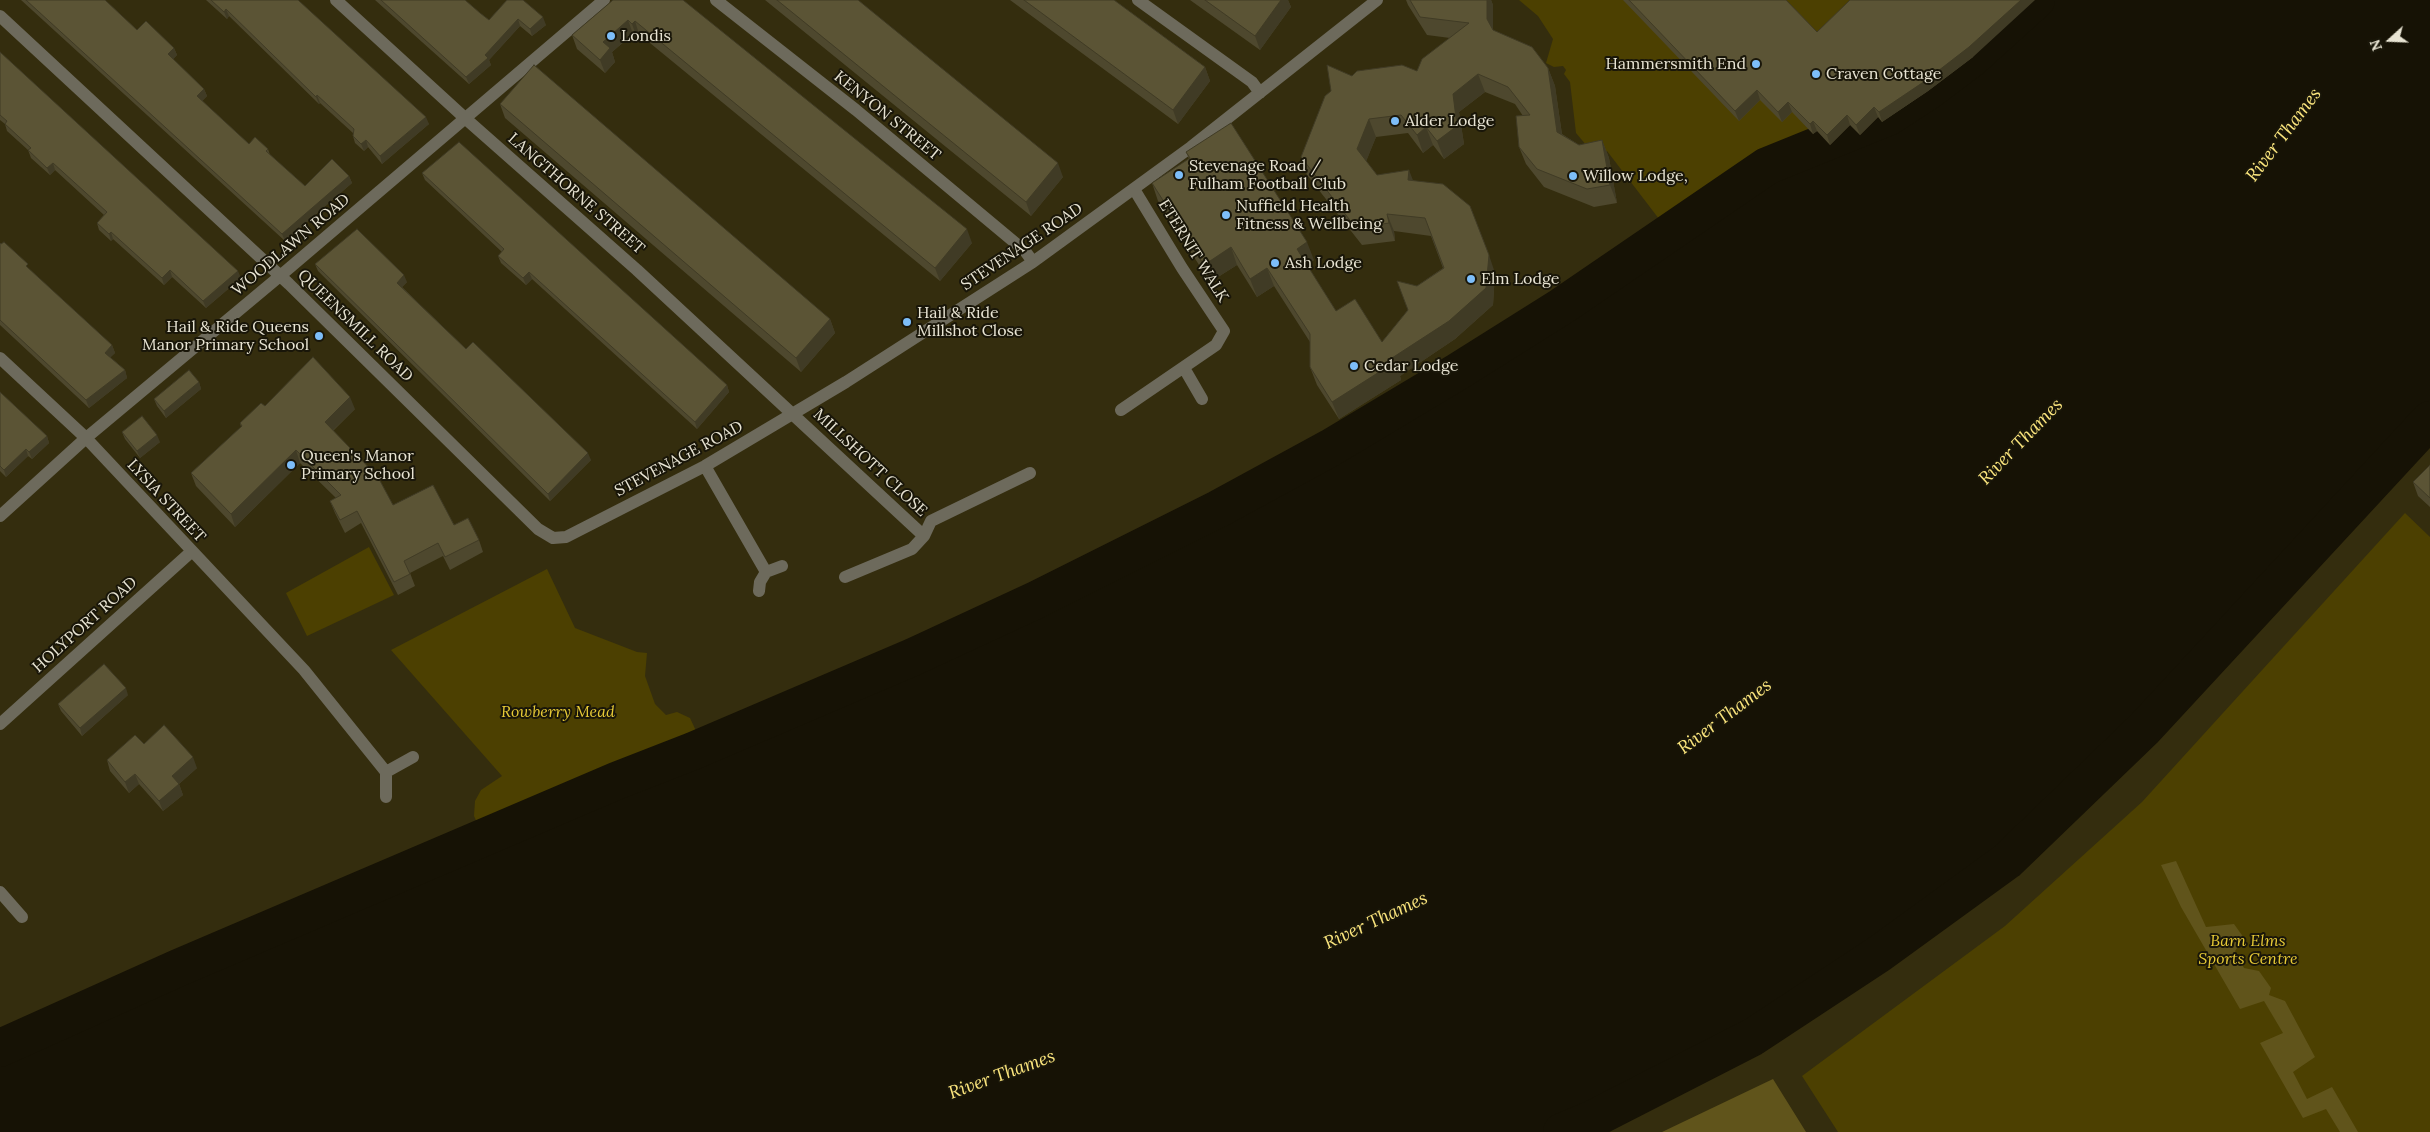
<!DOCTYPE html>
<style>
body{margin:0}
#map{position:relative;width:2430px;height:1132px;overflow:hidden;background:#342d0e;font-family:Lora,serif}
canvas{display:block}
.north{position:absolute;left:2365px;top:15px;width:50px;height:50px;-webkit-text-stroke:4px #191609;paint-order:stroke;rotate:250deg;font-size:14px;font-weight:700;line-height:20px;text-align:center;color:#e8e4d3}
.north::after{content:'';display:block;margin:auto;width:18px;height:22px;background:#e8e4d3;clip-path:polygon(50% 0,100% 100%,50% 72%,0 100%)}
</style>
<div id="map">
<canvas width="2430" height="1132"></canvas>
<div class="north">N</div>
</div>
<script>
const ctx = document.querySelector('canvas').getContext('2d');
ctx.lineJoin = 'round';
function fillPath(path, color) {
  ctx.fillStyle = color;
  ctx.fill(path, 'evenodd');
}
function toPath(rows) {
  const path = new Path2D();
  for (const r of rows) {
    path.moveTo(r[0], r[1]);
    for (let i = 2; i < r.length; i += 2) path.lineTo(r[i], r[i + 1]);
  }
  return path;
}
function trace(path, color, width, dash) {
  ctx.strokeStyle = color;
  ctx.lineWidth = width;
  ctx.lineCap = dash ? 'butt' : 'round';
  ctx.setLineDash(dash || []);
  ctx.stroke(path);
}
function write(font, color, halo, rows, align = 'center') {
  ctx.font = font + ' Lora,serif';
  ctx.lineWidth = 4;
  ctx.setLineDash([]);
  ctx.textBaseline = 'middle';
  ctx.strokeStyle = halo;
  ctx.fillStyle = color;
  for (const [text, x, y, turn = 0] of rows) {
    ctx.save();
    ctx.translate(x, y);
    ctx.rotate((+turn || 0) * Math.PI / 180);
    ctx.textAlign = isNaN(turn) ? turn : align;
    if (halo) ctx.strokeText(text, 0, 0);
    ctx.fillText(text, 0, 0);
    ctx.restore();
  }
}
fillPath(toPath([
 [1519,0,2036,0,1973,57,1888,117,1767,166,1669,232,1607,151,1592,152,1576,133,1570,82,1564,74,1566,70,1563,66,1554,67,1546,63,1553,39,1538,16],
 [2405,513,2430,537,2430,1132,1838,1132,1802,1076,2005,926,2142,802],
 [369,547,394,595,307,636,286,593],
 [547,569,575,628,637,652,647,653,645,676,655,704,666,715,677,712,690,718,697,733,685,738,693,751,616,781,484,838,474,816,475,801,481,790,502,776,391,650]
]), '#4c4001');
fillPath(toPath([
 [2176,861,2206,927,2234,924,2244,938,2235,951,2244,968,2259,971,2271,988,2269,995,2285,1001,2315,1057,2293,1072,2307,1099,2332,1087,2358,1132,2340,1132,2326,1109,2303,1118,2260,1043,2283,1033,2264,1001,2240,1009,2181,907,2161,865],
 [1773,1079,1806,1132,1662,1132]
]), '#60541b');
fillPath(toPath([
 [2036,0,2430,0,2430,420,2144,729,2007,861,1879,954,1753,1037,1593,1119,1562,1132,0,1132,0,1048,178,968,616,781,693,751,913,657,1036,600,1218,509,1330,448,1457,372,1562,306,1767,166,1888,117,1973,57]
]), '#161205');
trace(toPath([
 [0,1048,178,968,616,781,693,751,913,657,1036,600,1218,509,1330,448,1457,372,1562,306,1767,166,1888,117,1928,91,1973,57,2036,0],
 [1562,1132,1593,1119,1753,1037,1879,954,2007,861,2144,729,2430,420]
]), '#161205', 38);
trace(toPath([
 [336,0,466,119,637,270,924,536,912,549,845,577],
 [716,0,856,110,1025,251,1033,262],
 [1138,0,1252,82,1260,93],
 [0,16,289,284,538,529,553,538,566,537,705,466,846,382,1033,262,1191,147,1377,0],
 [0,358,86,438,304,670,386,772,386,797],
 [1184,368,1202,399],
 [1121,410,1216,345,1224,331,1182,268,1134,189],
 [705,466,766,572,782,566],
 [0,516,86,438,280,276,604,0],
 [924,536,931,521,1030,473],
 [759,591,760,582,766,572],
 [0,724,191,552],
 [386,772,413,757],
 [0,892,22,917]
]), '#6d6a5c', 12);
fillPath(toPath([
 [21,0,105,0,137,30,174,48,177,55,173,59,204,89,207,96,202,101,249,144,268,149,270,155,305,186,349,176,352,183,285,241],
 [206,0,298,0,429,124,382,164,368,147,364,151,355,143,353,136,353,133,320,103,319,104,229,16,227,19],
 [375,0,465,0,480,13,489,20,507,0,546,25,532,36,520,26,489,60,491,65,469,84],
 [613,0,972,243,940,281,639,34,637,38,633,34,612,52,615,62,605,73,577,49,572,35],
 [765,0,858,0,1063,177,1031,216],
 [1010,0,1114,0,1205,67,1210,81,1178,124],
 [1190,0,1288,0,1291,7,1260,50],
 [1406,0,1491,0,1493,5,1493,31,1548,68,1555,86,1562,134,1579,145,1602,140,1609,158,1617,203,1594,207,1544,187,1526,164,1519,147,1523,116,1515,104,1485,92,1459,112,1464,144,1444,159,1433,145,1423,153,1408,133,1376,137,1366,161,1377,175,1413,180,1495,273,1493,305,1455,339,1400,376,1401,380,1339,419,1317,385,1310,367,1310,342,1274,286,1257,297,1237,265,1210,282,1158,201,1152,183,1189,159,1186,152,1314,260,1307,265,1336,311,1382,342,1408,310,1417,286,1443,268,1431,236,1394,231,1395,241,1362,245,1307,175,1301,157,1352,76,1417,71,1450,38,1427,35,1408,5],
 [1623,0,1786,0,1817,32,1973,57,1928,91,1882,122,1878,117,1860,135,1850,125,1830,145,1817,131,1813,134,1792,112,1782,122,1760,100,1739,121],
 [0,52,241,278,206,308,172,277,164,285,113,239,111,241,99,230,97,223,104,215,55,170,50,175,31,158,28,150,7,131,5,124,0,120],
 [500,104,830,319,835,333,801,372,505,118],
 [422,173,727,385,729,392,697,429,532,279,526,285,501,263,498,256,502,252,425,180],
 [0,243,112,345,115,353,110,357,125,370,127,378,89,408,0,325],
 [315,264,407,282,402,287,466,349,591,460,550,501,318,271],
 [199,382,201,389,166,418,157,406,154,399],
 [0,392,47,436,49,443,32,459,28,456,6,477,0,471],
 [265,406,355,409,333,431,393,505,454,525,479,540,483,552,450,570,443,556,410,573,415,586,398,595,361,523,345,533,335,513,330,501,336,498,300,463,235,527,196,486,191,473,241,427,240,423],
 [122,432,160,442,140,458,125,439],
 [2430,465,2430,507,2418,496,2413,482],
 [128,695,82,736,61,711,58,704],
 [144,744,197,768,179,784,183,795,163,811,139,784,129,793,110,771,107,760]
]), '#4e482e');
fillPath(toPath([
 [1281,0,1288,0,1291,7,1260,50,1255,36],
 [1487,0,1491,0,1493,5,1493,37,1487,19],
 [2021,0,2035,0,1973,57,1928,91,1882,122,1879,112],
 [226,9,229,16,227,19,224,12],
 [543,17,546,25,532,36,530,29],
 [518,19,520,26,489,60,491,65,469,84,466,77,485,55],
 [628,20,633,34,612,52,615,62,605,73,600,60,603,42],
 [635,21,639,34,637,38,632,24],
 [174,48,177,55,171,62,168,54],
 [1205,67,1210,81,1178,124,1173,110],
 [1548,68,1555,86,1564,150,1557,132],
 [1478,74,1485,92,1459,112,1464,144,1444,159,1437,141,1453,94],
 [204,89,207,96,200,103,197,96],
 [1757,90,1760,100,1739,121,1735,111],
 [317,95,320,103,319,104,316,97],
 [1788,102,1792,112,1782,122,1778,112],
 [1874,107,1878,117,1860,135,1856,125],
 [1847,115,1850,125,1830,145,1827,135],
 [426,117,429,124,382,164,380,156],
 [1369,119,1376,137,1364,167,1357,149],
 [1813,121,1817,131,1813,134,1810,124],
 [1426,127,1433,145,1423,153,1417,135],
 [366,140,368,147,364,151,361,144],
 [1602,140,1609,158,1617,203,1610,185],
 [53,163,55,170,50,175,47,168],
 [1058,163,1063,177,1031,216,1026,202],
 [1409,170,1416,188,1408,180],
 [349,176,352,183,285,241,282,234],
 [1387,214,1394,231,1395,241,1389,223],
 [967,229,972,243,940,281,935,268],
 [111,232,113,239,111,241,109,234],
 [1307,242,1314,260,1303,267,1297,249],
 [1231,247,1237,265,1210,282,1204,265],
 [1489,255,1495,273,1493,305,1455,339,1400,376,1401,380,1339,419,1332,402,1392,358],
 [1267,268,1274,286,1257,297,1250,279],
 [170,270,172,277,164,285,162,278],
 [238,271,241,278,206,308,203,301],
 [529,272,532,279,526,285,523,278],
 [404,275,407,282,399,290,397,283],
 [830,319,835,333,801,372,796,358],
 [112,345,115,353,108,360,105,353],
 [125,370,127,378,89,408,86,400],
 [199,382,201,389,166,418,164,411],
 [727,385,729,392,697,429,695,422],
 [350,397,355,409,329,434,325,422],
 [157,435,160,442,140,458,137,451],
 [47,436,49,443,32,459,29,452],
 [26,449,28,456,6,477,4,470],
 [296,450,300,463,235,527,231,514],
 [588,453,591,460,550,501,548,494],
 [126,688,128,695,82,736,80,728],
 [193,757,197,768,179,784,183,795,163,811,159,801,172,776],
 [135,774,139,784,129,793,125,782]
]), '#403b25');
const building = toPath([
 [26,0,105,0,137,30,146,21,174,48,168,54,204,89,197,96,249,144,255,137,268,149,266,151,305,186,332,159,349,176,282,234,26,0],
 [211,0,298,0,426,117,380,156,366,140,361,144,353,136,354,129,317,95,316,97,226,9,224,12,211,0],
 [381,0,465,0,480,13,489,20,507,0,523,0,543,17,530,29,518,19,485,55,488,58,466,77,381,0],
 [613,0,683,0,967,229,935,268,635,21,632,24,628,20,603,42,610,48,600,60,572,35,613,0],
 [777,0,858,0,1058,163,1026,202,777,0],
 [1024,0,1114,0,1205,67,1173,110,1024,0],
 [1205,0,1281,0,1255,36,1205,0],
 [1410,0,1487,0,1487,19,1493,30,1532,47,1548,68,1557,132,1579,145,1602,140,1610,185,1587,189,1537,169,1519,147,1516,116,1530,115,1508,87,1478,74,1453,94,1457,126,1437,141,1426,127,1417,135,1401,115,1369,119,1357,149,1377,175,1409,170,1408,180,1443,184,1470,206,1489,255,1486,288,1449,321,1392,358,1395,362,1332,402,1310,367,1310,334,1267,268,1250,279,1231,247,1204,265,1152,183,1190,158,1186,152,1231,123,1307,242,1297,249,1336,311,1355,299,1382,342,1408,310,1397,281,1417,286,1444,268,1425,218,1387,214,1389,223,1356,228,1301,157,1325,96,1331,91,1327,65,1352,76,1357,71,1402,65,1417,71,1422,59,1469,23,1420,17,1410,0],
 [1629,0,1786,0,1817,32,1850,0,2021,0,1969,47,1925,81,1879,112,1874,107,1856,125,1847,115,1827,135,1813,121,1810,124,1788,102,1778,112,1757,90,1735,111,1629,0],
 [0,52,238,271,203,301,170,270,162,278,111,232,109,234,97,223,107,212,53,163,47,168,28,150,31,148,5,124,7,121,0,115,0,52],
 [534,65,830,319,796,358,500,104,534,65],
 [459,142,727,385,695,422,529,272,523,278,498,256,504,249,422,173,459,142],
 [357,229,404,275,397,283,466,349,473,342,588,453,548,494,315,264,357,229],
 [4,242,28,264,26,266,112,345,105,353,125,370,86,400,0,320,0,243,1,244,4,242],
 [313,357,350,397,325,422,378,477,393,505,433,485,454,525,468,518,479,540,445,557,438,543,404,561,410,574,394,582,357,511,340,520,330,501,341,495,296,450,231,514,191,473,242,426,240,423,261,403,265,406,313,357],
 [189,370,199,382,164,411,154,399,189,370],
 [0,392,47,436,29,452,26,449,4,470,0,466,0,392],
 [142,416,157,435,137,451,122,432,142,416],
 [2430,465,2430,498,2413,482,2430,465],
 [104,664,126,688,80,728,58,704,104,664],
 [164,725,193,757,172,776,179,784,159,801,135,774,125,782,107,760,135,735,144,744,164,725]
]);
fillPath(building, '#5b5435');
trace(building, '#403b25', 1);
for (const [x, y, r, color] of [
 [611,36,5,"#7dbef9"],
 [1756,64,5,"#7dbef9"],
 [1816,74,5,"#7dbef9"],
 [1395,121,5,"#7dbef9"],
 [1179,175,5,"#7dbef9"],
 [1573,176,5,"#7dbef9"],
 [1226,215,5,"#7dbef9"],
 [1275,263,5,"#7dbef9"],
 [1471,279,5,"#7dbef9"],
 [907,322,5,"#7dbef9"],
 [319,336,5,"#7dbef9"],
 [1354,366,5,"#7dbef9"],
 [291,465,5,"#7dbef9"]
]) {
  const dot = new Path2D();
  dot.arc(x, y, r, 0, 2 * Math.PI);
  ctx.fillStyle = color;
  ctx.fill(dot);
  trace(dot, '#191609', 2);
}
write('16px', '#e8e4d3', '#191609', [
 ["Londis",621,36],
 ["Hammersmith End",1746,64,"right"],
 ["Craven Cottage",1826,74],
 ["Alder Lodge",1405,121],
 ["Stevenage Road /",1189,166],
 ["Fulham Football Club",1189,184],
 ["Willow Lodge,",1583,176],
 ["Nuffield Health",1236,206],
 ["Fitness & Wellbeing",1236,224],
 ["Ash Lodge",1285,263],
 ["Elm Lodge",1481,279],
 ["Hail & Ride",917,313],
 ["Millshot Close",917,331],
 ["Hail & Ride Queens",309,327,"right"],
 ["Manor Primary School",309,345,"right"],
 ["Cedar Lodge",1364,366],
 ["Queen's Manor",301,456],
 ["Primary School",301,474]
], 'left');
write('16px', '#e8e4d3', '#191609', [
 ["KENYON STREET",887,116,39],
 ["LANGTHORNE STREET",576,194,41],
 ["WOODLAWN ROAD",291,245,-40],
 ["STEVENAGE ROAD",1022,247,-34],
 ["ETERNIT WALK",1193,251,58],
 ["QUEENSMILL ROAD",355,326,44],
 ["STEVENAGE ROAD",679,459,-28],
 ["MILLSHOTT CLOSE",870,463,43],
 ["LYSIA STREET",166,501,47],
 ["HOLYPORT ROAD",85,625,-42]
]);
write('italic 16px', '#e7ca36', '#191609', [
 ["Rowberry Mead",558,712],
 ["Barn Elms",2248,941],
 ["Sports Centre",2248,959]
]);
write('italic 18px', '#fbe57d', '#191609', [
 ["River Thames",2284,135,-53],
 ["River Thames",2021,442,-46],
 ["River Thames",1725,717,-37],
 ["River Thames",1376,921,-25],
 ["River Thames",1002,1075,-20]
]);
</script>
